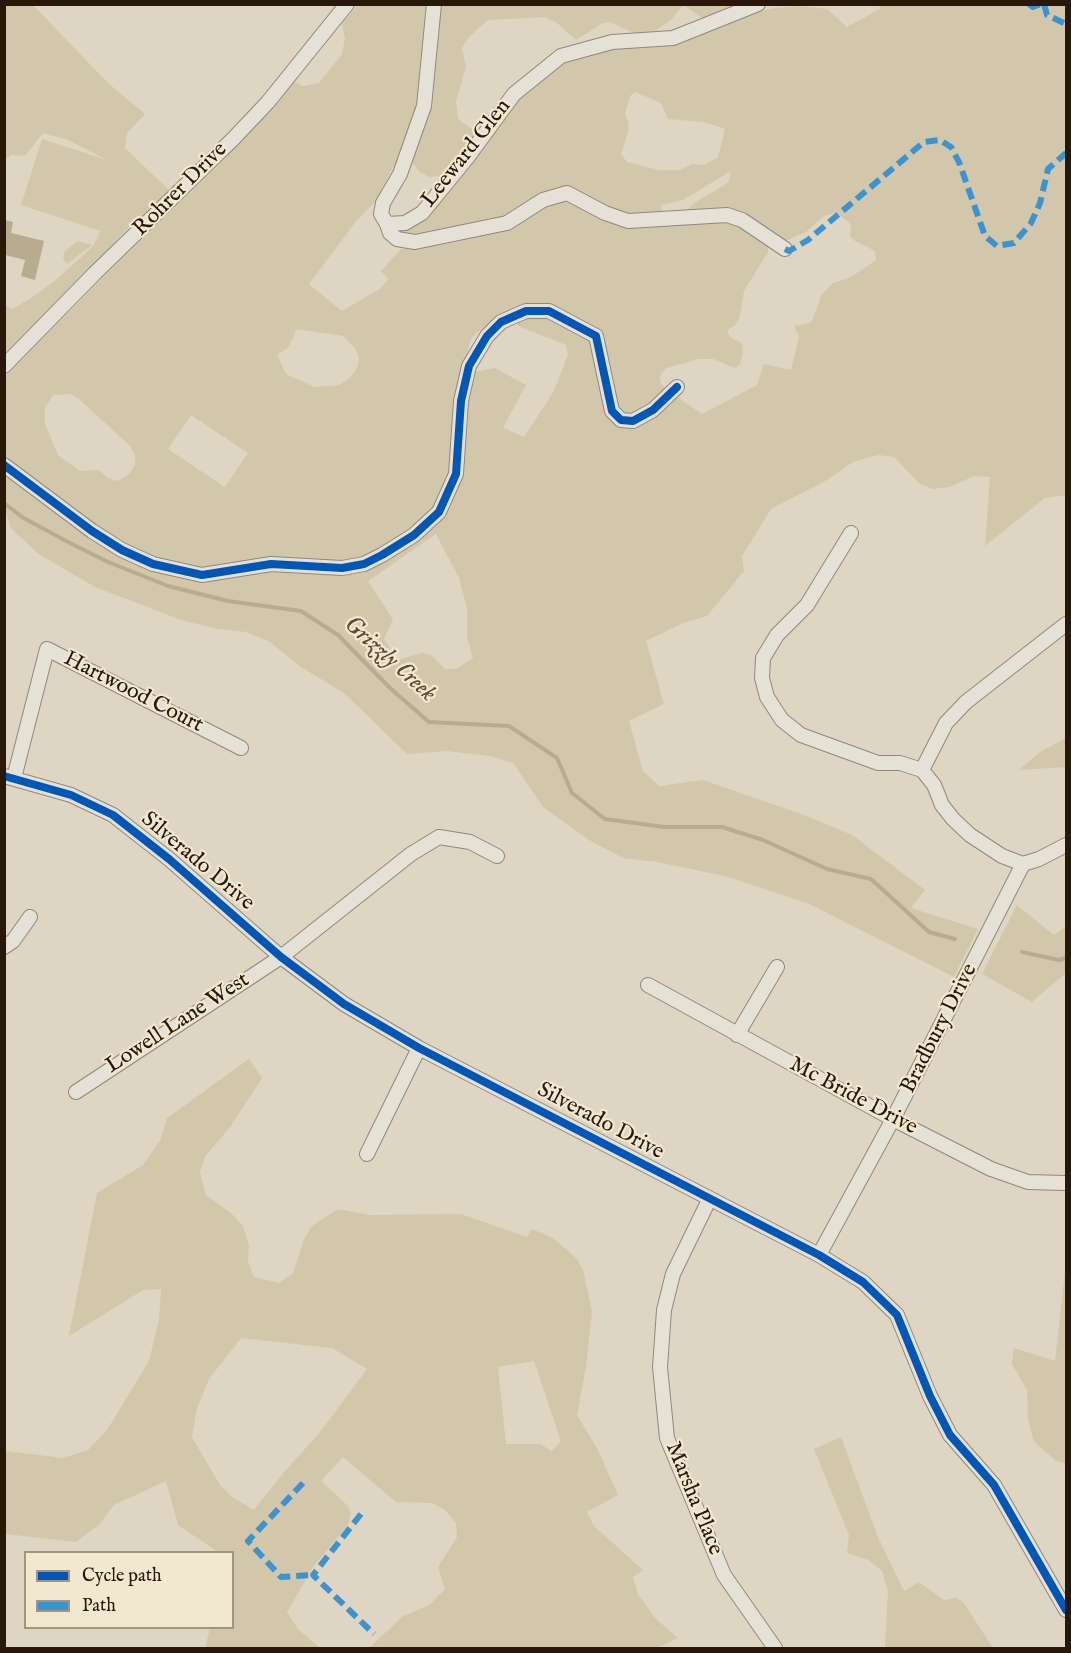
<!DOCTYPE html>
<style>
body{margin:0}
#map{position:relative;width:1071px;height:1653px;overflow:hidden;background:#ded6c2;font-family:"IM FELL English",serif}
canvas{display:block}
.frame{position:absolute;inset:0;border:6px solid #29170a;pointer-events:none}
.legend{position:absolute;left:24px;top:1551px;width:210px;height:78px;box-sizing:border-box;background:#f2e8cf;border:2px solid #a29480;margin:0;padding:8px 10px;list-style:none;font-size:18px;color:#29170a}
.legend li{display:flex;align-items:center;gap:12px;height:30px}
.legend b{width:30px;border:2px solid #a29480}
</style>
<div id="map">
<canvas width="1071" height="1653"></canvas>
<div class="frame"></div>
<ul class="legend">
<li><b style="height:8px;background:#0057b8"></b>Cycle path</li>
<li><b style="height:8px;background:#3c93d2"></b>Path</li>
</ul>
</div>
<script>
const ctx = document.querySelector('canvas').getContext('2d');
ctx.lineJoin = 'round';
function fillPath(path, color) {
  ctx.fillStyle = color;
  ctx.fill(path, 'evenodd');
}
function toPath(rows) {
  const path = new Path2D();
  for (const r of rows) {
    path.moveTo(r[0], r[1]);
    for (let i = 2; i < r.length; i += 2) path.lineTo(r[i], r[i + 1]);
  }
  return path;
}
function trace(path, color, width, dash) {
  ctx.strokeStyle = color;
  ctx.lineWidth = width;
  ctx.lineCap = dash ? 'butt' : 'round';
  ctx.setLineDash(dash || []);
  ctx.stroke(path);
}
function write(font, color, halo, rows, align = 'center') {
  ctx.font = font + ' "IM FELL English",serif';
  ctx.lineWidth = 4.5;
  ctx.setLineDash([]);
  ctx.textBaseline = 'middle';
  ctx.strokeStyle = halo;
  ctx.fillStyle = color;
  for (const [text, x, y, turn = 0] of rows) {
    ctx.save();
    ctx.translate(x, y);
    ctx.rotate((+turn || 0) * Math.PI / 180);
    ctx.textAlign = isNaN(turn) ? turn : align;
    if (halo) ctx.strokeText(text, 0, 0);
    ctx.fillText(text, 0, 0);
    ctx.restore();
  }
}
fillPath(toPath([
 [4,5,33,5,108,83,145,114,127,133,125,148,171,192,131,225,49,313,7,352,4,349,5,304,12,309,31,298,56,280,94,245,100,231,21,205,42,139,107,160,68,140,43,133,25,156,12,155,5,159],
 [358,5,735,5,707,17,701,17,683,5,671,20,650,34,639,35,609,22,603,23,576,40,557,23,545,17,488,20,468,38,462,48,466,67,456,101,458,119,481,135,519,95,562,62,587,53,775,8,799,6,827,9,847,27,880,9,879,5,1066,5,1066,495,1045,498,985,546,990,477,974,476,950,487,933,489,920,484,894,457,878,455,853,462,827,480,771,509,742,556,744,571,707,616,683,623,646,641,664,704,629,721,643,771,659,786,703,780,804,815,852,835,925,890,911,908,978,929,954,977,809,904,725,876,657,862,623,858,589,840,543,807,513,763,489,756,447,751,407,754,344,693,301,667,270,642,246,632,218,629,181,620,95,587,37,553,11,528,5,511,4,377,115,265,217,167,292,81,303,86,319,83,342,54,345,39,342,23],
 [635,92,661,103,668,119,704,122,725,129,718,157,704,165,692,164,680,170,659,170,627,162,621,154,628,132,629,123,625,114,630,96],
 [409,159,420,172,429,177,437,176,451,188,406,228,398,231,408,236,431,235,505,218,530,204,545,192,557,198,456,242,401,249,381,271,388,279,381,288,342,311,309,284,357,220,375,202,393,167,400,160],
 [731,171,728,183,694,203,682,215,748,219,783,242,806,232,824,216,836,213,848,221,851,226,850,236,855,241,875,251,876,260,851,277,833,283,822,294,811,323,794,326,799,337,791,370,764,364,757,385,702,414,666,389,661,384,660,376,666,368,699,359,713,359,735,368,740,364,743,353,742,343,730,337,727,330,735,326,740,316,744,291,768,252,768,245,741,225,662,212,661,205,683,200],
 [552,310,537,318,525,319,517,323,518,326,566,345,568,355,554,391,524,437,503,428,526,385,495,368,476,372,467,379,450,494,448,482,452,430,469,345,473,336,479,331],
 [297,329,343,336,355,348,359,358,357,368,350,378,339,385,315,387,286,374,277,355,288,348],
 [69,394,79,399,129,445,135,455,135,465,129,474,118,481,108,478,98,470,80,471,58,455,45,424,45,408,53,395],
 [191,415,248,453,225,487,168,449],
 [436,534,459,578,467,608,467,637,473,658,456,669,445,669,431,655,422,653,397,660,384,639,393,619,368,581],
 [78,241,92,245,67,264,63,259,65,251],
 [1066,738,1066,767,1019,770,1040,752],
 [1017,905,1054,935,1066,926,1066,973,1032,1002,982,974],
 [249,1059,262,1078,230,1127,205,1157,200,1172,206,1195,232,1214,243,1226,249,1245,248,1262,254,1277,279,1283,293,1273,304,1239,312,1226,338,1209,370,1215,461,1214,527,1237,532,1229,553,1238,576,1258,583,1270,592,1311,586,1367,577,1415,598,1450,618,1495,587,1512,594,1526,643,1570,633,1577,638,1594,655,1618,678,1638,657,1648,369,1648,402,1617,429,1605,445,1589,438,1567,457,1537,456,1523,445,1510,432,1503,396,1502,343,1457,321,1481,348,1506,351,1514,348,1525,313,1567,287,1612,298,1629,320,1648,205,1648,210,1628,232,1628,232,1552,218,1552,178,1525,166,1481,114,1505,100,1524,76,1542,5,1534,5,1451,63,1458,88,1450,107,1430,149,1361,159,1319,161,1289,143,1290,69,1336,97,1193,143,1165,161,1139,167,1118],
 [241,1338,332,1348,367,1369,321,1431,285,1471,254,1510,232,1497,220,1485,192,1437,197,1408,209,1379],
 [534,1361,561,1441,552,1451,540,1444,506,1444,498,1367],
 [1066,1263,1066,1463,1056,1461,1034,1442,1028,1419,1027,1390,1012,1364,1014,1348,1055,1361],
 [841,1437,878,1537,904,1591,919,1582,944,1600,956,1598,963,1602,993,1648,885,1648,888,1591,882,1571,868,1560,847,1553,849,1535,814,1449]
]), '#d3c7ab');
fillPath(toPath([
 [5,220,13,222,11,233,44,241,35,280,21,276,25,260,5,255]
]), '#b9ab90');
trace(toPath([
 [4,503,22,517,66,541,108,562,168,586,228,601,301,611,338,635,390,688,429,722,509,726,557,758,572,793,605,819,664,827,722,827,763,840,827,869,871,879,929,932,955,939],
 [1022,952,1059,960,1066,958]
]), '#b9ab90', 4);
const minor = toPath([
 [434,4,424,106,400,174,383,203,381,214,387,224,405,223,422,213,467,158,514,94,561,56,612,42,673,38,758,4],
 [387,224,390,233,397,239,415,242,507,223,543,200,567,193,605,213,628,221,727,215,742,220,785,249],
 [4,366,95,273,233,139,268,102,347,4],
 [4,465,92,531,122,550,153,564,202,575,271,564,342,568,364,564,382,555,414,535,439,512,456,474,461,401,469,366,487,336,501,322,526,311,549,311,596,336,612,411,621,420,633,421,653,410,677,387],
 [851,533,807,605,777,635,763,658,762,678,767,697,782,720,801,735,878,763,900,763,922,770],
 [4,776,71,795,113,815,169,859,281,957,344,1004,419,1048,819,1255,863,1282,897,1315,930,1396,950,1435,994,1485,1066,1610],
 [14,778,47,649,241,748],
 [1023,864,1002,856,970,835,953,819,942,805,934,785,922,770,946,723,966,702,1066,624],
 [1023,864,1039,859,1066,845],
 [4,947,13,941,30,917],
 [648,985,893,1119,991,1169,1028,1182,1066,1183],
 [737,1035,777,967],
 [76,1092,281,957,411,854,439,837,470,842,497,856],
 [367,1154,419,1048],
 [709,1200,673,1274,664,1310,660,1367,667,1438,724,1575,775,1648],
 [819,1255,893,1119,1023,864]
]);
trace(minor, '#8f887b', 16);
trace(minor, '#e6e1d6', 14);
trace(toPath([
 [1029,4,1033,7,1041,4],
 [1044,4,1047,15,1066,24],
 [785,249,789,251,808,240,924,142,940,140,951,147,959,162,985,236,997,246,1014,243,1031,223,1040,203,1048,169,1066,153],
 [303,1483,248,1541,281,1577,313,1575],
 [361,1514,313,1575,374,1634]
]), '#3c93d2', 6, [12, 6]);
trace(toPath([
 [4,465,92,531,122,550,153,564,202,575,271,564,342,568,364,564,382,555,414,535,439,512,456,474,461,401,469,366,487,336,501,322,526,311,549,311,596,336,612,411,621,420,633,421,653,410,677,387],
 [4,776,71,795,113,815,169,859,281,957,344,1004,419,1048,819,1255,863,1282,897,1315,930,1396,950,1435,994,1485,1066,1610]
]), '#0057b8', 8);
write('22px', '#29170a', '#f2e8cf', [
 ["Leeward Glen",467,154,-52],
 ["Rohrer Drive",181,190,-45],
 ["Hartwood Court",133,693,27],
 ["Silverado Drive",197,862,40],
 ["Lowell Lane West",178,1024,-33],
 ["Bradbury Drive",940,1029,-63],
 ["Mc Bride Drive",853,1097,28],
 ["Silverado Drive",600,1122,28],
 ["Marsha Place",693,1499,68]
]);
write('italic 24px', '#5c4b37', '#f2e8cf', [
 ["Grizzly Creek",389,660,42]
]);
</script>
